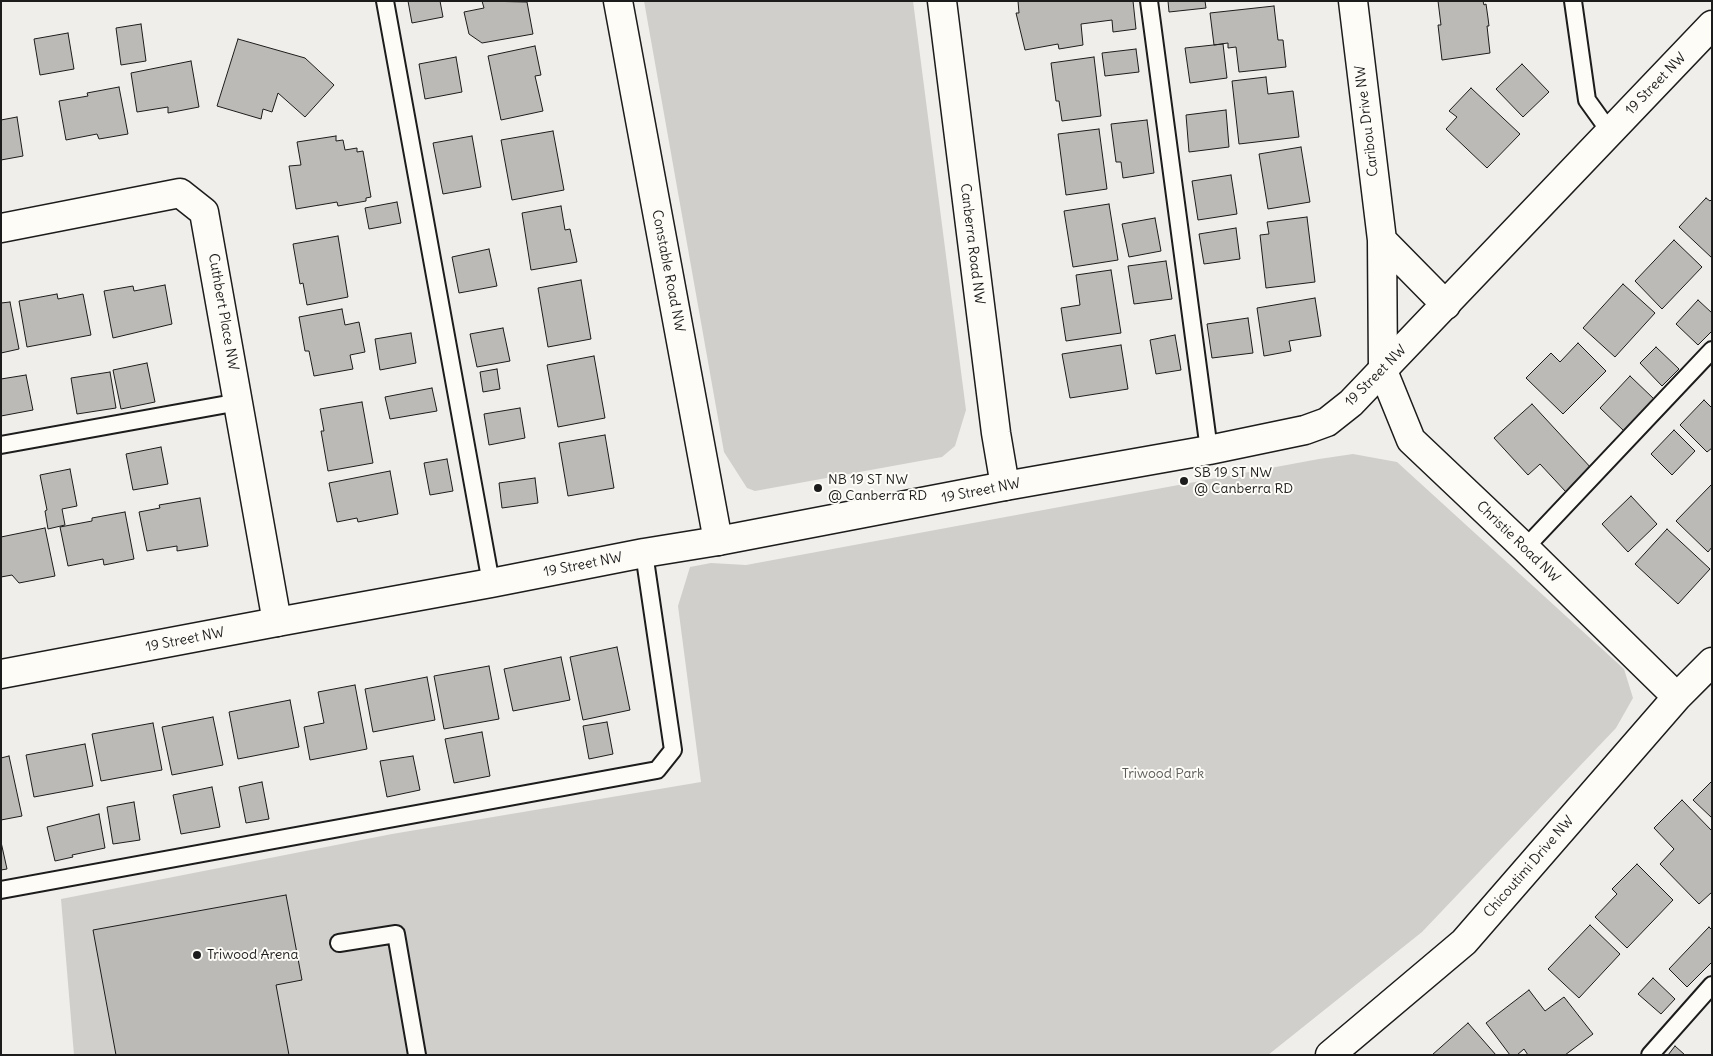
<!DOCTYPE html>
<style>
body{margin:0}
#map{position:relative;width:1713px;height:1056px;overflow:hidden;background:#f0eeea;font-family:Delius,sans-serif}
canvas{display:block}
.frame{position:absolute;inset:0;border:2px solid #1c1c1c;pointer-events:none}
</style>
<div id="map">
<canvas width="1713" height="1056"></canvas>
<div class="frame"></div>
</div>
<script>
const ctx = document.querySelector('canvas').getContext('2d');
ctx.lineJoin = 'round';
function fill(path, color) { ctx.fillStyle = color; ctx.fill(path, 'evenodd'); }
const poly = rows => new Path2D(rows.map(r => 'M' + r).join(''));
function stroke(path, color, width, dash) { ctx.strokeStyle = color; ctx.lineWidth = width; ctx.lineCap = dash ? 'butt' : 'round'; ctx.setLineDash(dash || []); ctx.stroke(path); }
function write(font, color, halo, rows, align = 'center') {
  ctx.font = font + ' Delius,sans-serif'; ctx.lineWidth = 4; ctx.setLineDash([]); ctx.textBaseline = 'middle'; ctx.strokeStyle = halo; ctx.fillStyle = color; for (const [text, x, y, turn = 0] of rows) {
    ctx.save(); ctx.translate(x, y); ctx.rotate((+turn || 0) * Math.PI / 180); ctx.textAlign = isNaN(turn) ? turn : align; if (halo) ctx.strokeText(text, 0, 0); ctx.fillText(text, 0, 0); ctx.restore();
  }
}
fill(poly([
 [644,1,913,1,966,410,955,446,942,457,755,491,747,488,724,452],
 [1353,454,1397,462,1624,669,1633,698,1616,728,1422,932,1268,1055,74,1055,61,899,392,834,701,782,678,606,690,567,711,563,746,565,1319,459]
]), '#d0cfcc');
const building = poly([
 [408,1,440,1,443,17,412,23,408,1],
 [482,1,527,2,533,34,482,43,469,34,464,12,484,8,482,1],
 [1018,1,1133,1,1136,29,1113,32,1112,20,1081,24,1083,45,1059,49,1058,44,1025,50,1016,13,1019,13,1018,1],
 [1168,1,1205,1,1206,8,1169,12,1168,1],
 [1438,1,1483,1,1484,5,1486,4,1488,18,1489,26,1487,26,1490,53,1442,60,1438,25,1441,25,1438,1],
 [1274,6,1278,40,1283,40,1286,67,1239,72,1236,47,1228,48,1228,43,1214,45,1210,13,1274,6],
 [141,24,146,61,121,65,116,28,141,24],
 [68,33,74,69,40,75,34,39,68,33],
 [238,39,305,58,334,85,305,117,278,93,272,112,263,109,261,119,217,106,238,39],
 [1223,44,1227,78,1190,83,1185,48,1223,44],
 [535,46,541,75,535,76,543,111,501,120,488,56,535,46],
 [1136,49,1139,72,1105,76,1102,53,1136,49],
 [456,57,462,92,425,99,419,64,456,57],
 [1094,57,1101,116,1062,121,1059,101,1056,101,1051,63,1094,57],
 [191,61,199,107,168,113,168,107,137,112,131,73,191,61],
 [1522,64,1549,92,1523,117,1496,89,1522,64],
 [1266,77,1268,94,1293,91,1299,137,1239,144,1232,81,1266,77],
 [119,87,128,134,99,139,97,134,66,140,59,101,88,96,87,93,119,87],
 [1471,88,1520,134,1487,168,1446,129,1457,117,1449,111,1471,88],
 [1226,110,1229,147,1189,152,1186,115,1226,110],
 [17,117,23,156,1,160,1,120,17,117],
 [1147,120,1154,173,1123,178,1121,162,1116,162,1111,124,1147,120],
 [1099,129,1107,189,1066,195,1058,134,1099,129],
 [553,131,564,190,512,200,501,140,553,131],
 [336,136,336,141,343,140,345,150,357,148,357,152,363,151,371,197,366,198,366,201,338,206,337,202,296,209,289,166,301,165,297,142,336,136],
 [472,136,481,187,443,194,433,143,472,136],
 [1301,147,1310,202,1268,209,1259,154,1301,147],
 [1231,175,1237,214,1198,220,1192,181,1231,175],
 [1706,198,1710,201,1712,199,1712,258,1679,227,1706,198],
 [397,202,401,223,369,229,365,208,397,202],
 [1109,204,1118,260,1073,267,1064,211,1109,204],
 [561,206,565,230,570,229,577,262,531,270,522,213,561,206],
 [1307,217,1315,282,1266,288,1260,235,1269,234,1267,222,1307,217],
 [1155,218,1161,251,1129,257,1122,224,1155,218],
 [1236,228,1240,259,1204,264,1199,234,1236,228],
 [338,236,348,297,307,305,303,283,300,284,293,244,338,236],
 [1674,240,1702,267,1662,309,1635,281,1674,240],
 [489,249,497,286,459,293,452,257,489,249],
 [1166,261,1172,299,1134,304,1128,266,1166,261],
 [1111,270,1121,333,1066,341,1061,308,1080,305,1076,275,1111,270],
 [581,280,591,339,548,347,538,288,581,280],
 [1623,284,1655,313,1615,357,1583,328,1623,284],
 [165,285,172,324,113,338,104,291,133,286,134,291,165,285],
 [57,294,58,299,83,294,91,335,27,347,19,301,57,294],
 [1315,298,1321,336,1289,341,1291,351,1264,356,1257,308,1315,298],
 [1698,300,1712,313,1712,331,1698,345,1676,324,1698,300],
 [10,302,19,349,1,353,1,303,10,302],
 [342,309,345,325,359,322,365,352,350,355,353,369,314,376,309,351,305,351,299,317,342,309],
 [1248,318,1253,353,1212,358,1207,324,1248,318],
 [503,328,510,361,477,367,470,334,503,328],
 [411,333,416,363,380,370,375,339,411,333],
 [1175,335,1181,370,1156,374,1150,340,1175,335],
 [1578,343,1606,371,1563,414,1526,378,1551,353,1560,362,1578,343],
 [1121,345,1128,389,1070,398,1062,354,1121,345],
 [1656,347,1679,369,1662,386,1640,363,1656,347],
 [594,356,605,418,558,427,547,365,594,356],
 [147,363,155,402,121,409,113,370,147,363],
 [497,369,500,389,483,392,480,372,497,369],
 [110,372,116,408,77,414,71,378,110,372],
 [26,375,33,410,1,416,1,379,26,375],
 [1630,376,1654,399,1624,431,1600,408,1630,376],
 [432,388,437,411,390,419,385,397,432,388],
 [1704,400,1712,408,1712,448,1707,452,1680,425,1704,400],
 [362,402,373,463,328,471,321,431,324,431,320,409,362,402],
 [1532,404,1592,469,1566,492,1540,464,1528,475,1494,438,1532,404],
 [520,408,525,438,489,445,484,414,520,408],
 [1674,430,1695,451,1672,475,1651,454,1674,430],
 [605,435,614,488,568,496,559,443,605,435],
 [161,447,168,484,133,490,126,454,161,447],
 [447,459,453,491,430,495,424,463,447,459],
 [70,469,77,506,62,509,65,525,48,529,45,511,47,510,40,475,70,469],
 [390,471,398,514,358,522,357,518,337,522,329,483,390,471],
 [535,478,538,503,502,508,499,483,535,478],
 [1712,484,1712,547,1708,552,1676,521,1712,484],
 [1631,496,1657,524,1628,552,1602,524,1631,496],
 [200,498,208,546,177,551,177,546,147,551,139,512,160,508,159,505,200,498],
 [125,512,134,559,104,565,103,559,68,566,60,527,92,521,92,518,125,512],
 [45,528,55,576,19,583,12,575,1,577,1,537,45,528],
 [1667,529,1710,569,1678,604,1635,564,1667,529],
 [617,647,630,710,583,720,570,657,617,647],
 [561,657,570,700,513,711,504,669,561,657],
 [489,666,499,719,444,729,434,676,489,666],
 [427,677,435,720,373,732,365,689,427,677],
 [355,685,367,749,310,760,304,727,324,723,318,692,355,685],
 [290,700,299,747,238,759,229,712,290,700],
 [213,717,223,765,172,775,162,727,213,717],
 [607,722,613,754,589,759,583,726,607,722],
 [153,723,162,770,101,781,92,734,153,723],
 [482,732,490,776,454,783,445,739,482,732],
 [85,744,93,786,34,797,26,755,85,744],
 [9,756,22,816,1,820,1,758,9,756],
 [413,756,420,790,387,797,380,761,413,756],
 [1712,781,1712,818,1693,800,1712,781],
 [262,782,269,819,246,823,239,787,262,782],
 [212,787,220,827,181,834,173,795,212,787],
 [1682,800,1712,831,1712,892,1699,904,1660,864,1674,849,1654,828,1682,800],
 [134,802,140,840,113,844,107,807,134,802],
 [99,814,105,848,72,855,73,857,55,861,47,827,99,814],
 [1,842,7,869,1,870,1,842],
 [1637,864,1673,900,1627,948,1595,917,1617,894,1612,889,1637,864],
 [286,895,302,980,276,985,289,1055,116,1055,93,930,286,895],
 [1590,925,1620,954,1579,998,1548,969,1590,925],
 [1709,927,1712,930,1712,962,1687,987,1669,969,1709,927],
 [1653,978,1675,999,1661,1014,1638,994,1653,978],
 [1529,990,1545,1011,1564,997,1593,1034,1565,1055,1528,1055,1524,1049,1517,1055,1510,1055,1486,1023,1529,990],
 [1468,1023,1496,1055,1432,1055,1468,1023],
 [1675,1046,1685,1055,1668,1055,1675,1046]
]);
fill(building, '#bbbab6');
stroke(building, '#1c1c1c', 1);
const service = poly([
 [385,1,491,583],
 [1149,1,1209,450],
 [1573,1,1587,100,1610,132],
 [1,445,239,402],
 [1525,548,1712,350],
 [1,890,657,770,673,750,644,553],
 [339,943,396,934,417,1055],
 [1650,1055,1712,985]
]);
const minor = poly([
 [618,1,718,541],
 [942,1,996,433,1005,486],
 [1353,1,1382,240,1383,371,1411,440,1525,548,1677,697],
 [1,228,180,193,204,212,277,622],
 [1382,240,1446,305],
 [1330,1055,1464,942,1677,697,1712,662]
]);
const tertiary = poly([
 [1,674,277,622,491,583,644,553,718,541,1005,486,1209,450,1305,430,1327,422,1351,403,1712,25]
]);
stroke(service, '#1c1c1c', 20);
stroke(minor, '#1c1c1c', 31);
stroke(tertiary, '#1c1c1c', 31);
stroke(service, '#fdfcf7', 16);
stroke(minor, '#fdfcf7', 28);
stroke(tertiary, '#fdfcf7', 28);
for (const [x, y, r, color] of [
 [1184,481,5,"#1c1c1c"],
 [818,488,5,"#1c1c1c"],
 [197,955,5,"#1c1c1c"]
]) { const dot = new Path2D(); dot.arc(x, y, r, 0, 2 * Math.PI); ctx.fillStyle = color; ctx.fill(dot); stroke(dot, '#fdfcf7', 2); }
write('14px', '#1c1c1c', '#fdfcf7', [
 ["19 Street NW",1656,84,-46],
 ["Caribou Drive NW",1367,121,-97],
 ["Canberra Road NW",972,244,83],
 ["Constable Road NW",668,271,79],
 ["Cuthbert Place NW",223,312,80],
 ["19 Street NW",1376,376,-45],
 ["19 Street NW",981,491,-11],
 ["Christie Road NW",1518,542,44],
 ["19 Street NW",583,565,-11],
 ["19 Street NW",185,640,-11],
 ["Chicoutimi Drive NW",1529,867,-49]
]);
write('14px', '#1c1c1c', '#fdfcf7', [
 ["SB 19 ST NW",1194,473],
 ["@ Canberra RD",1194,489],
 ["NB 19 ST NW",828,480],
 ["@ Canberra RD",828,496],
 ["Triwood Arena",207,955]
], 'left');
write('14px', '#5b5b5a', '#fdfcf7', [
 ["Triwood Park",1163,774]
]);
</script>
